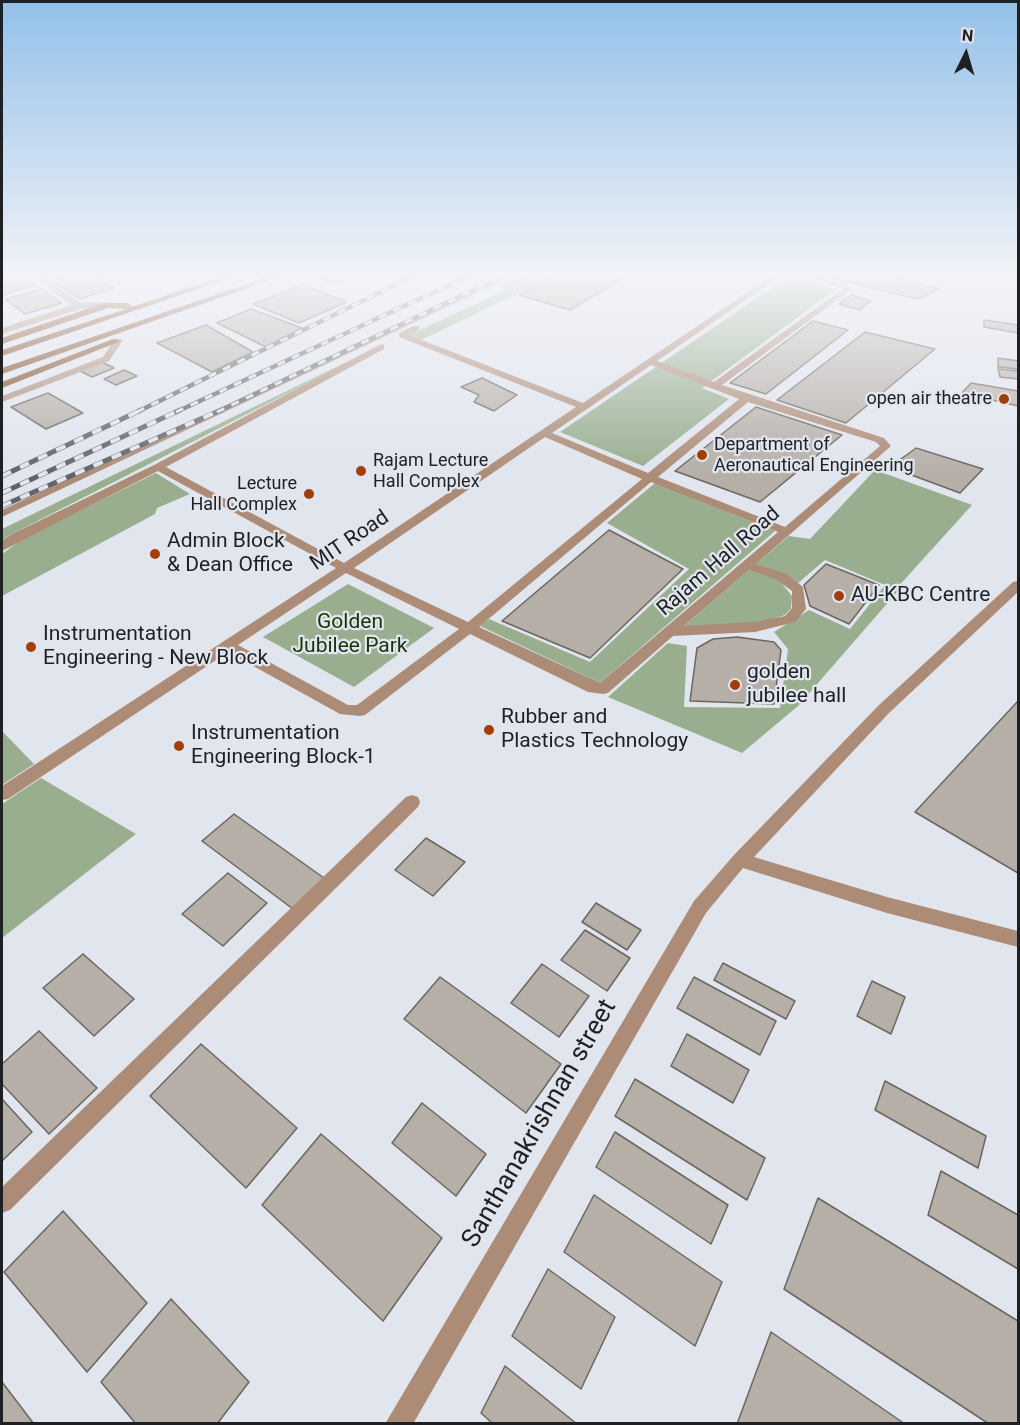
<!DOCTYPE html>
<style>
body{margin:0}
#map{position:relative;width:1020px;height:1425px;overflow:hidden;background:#e1e5ee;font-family:Roboto,sans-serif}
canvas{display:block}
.frame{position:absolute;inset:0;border:3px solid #1f2023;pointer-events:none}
.north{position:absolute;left:936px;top:24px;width:60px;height:60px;-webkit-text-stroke:4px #e1e5ee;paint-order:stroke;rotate:5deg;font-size:16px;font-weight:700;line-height:24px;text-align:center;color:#1f2023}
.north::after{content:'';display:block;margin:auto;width:21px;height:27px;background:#1f2023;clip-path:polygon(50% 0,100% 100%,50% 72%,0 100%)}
</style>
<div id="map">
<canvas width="1020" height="1425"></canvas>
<div class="frame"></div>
<div class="north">N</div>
</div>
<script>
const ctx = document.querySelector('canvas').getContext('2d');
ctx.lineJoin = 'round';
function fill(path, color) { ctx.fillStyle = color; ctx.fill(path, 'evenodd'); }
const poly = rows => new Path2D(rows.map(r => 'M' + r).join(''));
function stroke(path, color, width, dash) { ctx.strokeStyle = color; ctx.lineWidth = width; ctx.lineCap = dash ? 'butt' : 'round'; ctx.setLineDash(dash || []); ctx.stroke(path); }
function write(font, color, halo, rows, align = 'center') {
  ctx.font = font + ' Roboto,sans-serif'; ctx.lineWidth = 4.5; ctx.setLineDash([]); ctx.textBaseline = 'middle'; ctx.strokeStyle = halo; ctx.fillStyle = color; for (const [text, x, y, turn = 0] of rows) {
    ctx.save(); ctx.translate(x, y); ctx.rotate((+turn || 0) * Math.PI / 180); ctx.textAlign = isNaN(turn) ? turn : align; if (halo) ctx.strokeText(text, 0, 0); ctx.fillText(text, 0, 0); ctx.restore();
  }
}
fill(poly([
 [538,275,556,275,421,340,409,335],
 [791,275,836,289,702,388,729,399,643,466,560,432],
 [396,338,8,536,2,541,2,529],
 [875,470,972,505,896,589,898,591,798,706,742,753,608,697,668,643,687,646,684,707,780,708,788,649,774,632,809,610,850,629,885,585,825,560,798,583,789,576,756,564,789,536,810,539],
 [156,473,190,494,157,508,155,514,2,596,2,554,21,540],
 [655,483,775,531,600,683,480,626,489,619,590,662,689,569,607,523],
 [749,570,779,580,792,596,791,608,785,615,756,624,682,628],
 [348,584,434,628,354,687,263,637],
 [2,731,34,764,2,785],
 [41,778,136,834,2,938,2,804]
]), '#98ae8f');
const building = poly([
 [18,275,24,275,37,285,2,295,2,279,18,275],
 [71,275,91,275,114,288,80,299,51,281,71,275],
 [323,275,356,275,335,284,317,277,323,275],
 [554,275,625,275,627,276,570,310,519,295,554,275],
 [818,275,886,275,940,289,917,299,818,275],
 [302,285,347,302,299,323,253,304,302,285],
 [42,289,62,303,25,314,5,299,42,289],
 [851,295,871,301,860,310,839,304,851,295],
 [251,309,302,328,266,347,217,323,251,309],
 [984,320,1018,325,1018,333,984,327,984,320],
 [813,321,848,330,766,394,730,383,813,321],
 [206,325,253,352,212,372,157,343,206,325],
 [865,332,935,349,846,423,777,400,865,332],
 [998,358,1018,361,1018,369,998,367,998,358],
 [100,361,114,368,92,377,78,370,100,361],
 [998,369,1018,371,1018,379,1000,377,998,369],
 [124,370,137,376,116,385,104,379,124,370],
 [482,378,517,395,494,411,474,402,479,395,461,387,482,378],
 [971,383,1018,391,1018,406,962,393,971,383],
 [48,393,83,413,46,429,11,407,48,393],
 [756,407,842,435,760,502,675,471,756,407],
 [916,448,983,469,960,493,890,467,916,448],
 [609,530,683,569,590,658,502,621,609,530],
 [826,564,879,585,849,624,810,606,804,585,826,564],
 [737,637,774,642,781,650,774,704,690,701,697,648,713,639,737,637],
 [1018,701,1018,873,915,812,1018,701],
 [234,814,324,878,293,909,202,841,234,814],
 [426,838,465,862,433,896,395,870,426,838],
 [228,873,267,903,223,946,182,914,228,873],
 [596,903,641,930,627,950,582,922,596,903],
 [585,930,630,958,607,991,561,960,585,930],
 [83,954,134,999,94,1036,43,988,83,954],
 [723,963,795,1001,786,1019,714,980,723,963],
 [542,964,589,996,559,1037,511,1003,542,964],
 [440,977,561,1064,526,1113,404,1019,440,977],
 [694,977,776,1021,760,1055,677,1008,694,977],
 [872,981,905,997,891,1034,857,1016,872,981],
 [39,1031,97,1088,49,1134,2,1084,2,1064,39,1031],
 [687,1034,749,1070,733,1103,671,1066,687,1034],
 [201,1044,297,1128,246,1188,150,1096,201,1044],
 [635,1079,765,1158,747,1200,615,1116,635,1079],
 [885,1081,986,1136,978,1168,875,1110,885,1081],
 [2,1099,32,1132,2,1161,2,1099],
 [422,1103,486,1154,456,1196,392,1143,422,1103],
 [615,1132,728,1205,711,1244,596,1167,615,1132],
 [321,1134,442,1238,383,1321,262,1205,321,1134],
 [941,1171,1018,1215,1018,1269,928,1215,941,1171],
 [594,1195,722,1282,695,1346,564,1252,594,1195],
 [818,1198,1018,1321,1018,1424,989,1424,784,1289,818,1198],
 [63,1211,147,1303,87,1372,4,1272,63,1211],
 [548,1269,615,1317,581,1389,512,1336,548,1269],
 [171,1299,249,1382,217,1424,136,1424,101,1382,171,1299],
 [771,1332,905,1424,737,1424,771,1332],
 [505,1366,577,1424,493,1424,481,1413,505,1366],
 [2,1382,34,1424,2,1424,2,1382]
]);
fill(building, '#b5afa8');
stroke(building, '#6b665f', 1.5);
fill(poly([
 [30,275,39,275,81,303,107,302,111,305,107,308,80,309,2,334,2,328,72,305,30,275],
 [504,275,515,275,2,517,2,510,504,275],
 [523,275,534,275,506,290,499,288,523,275],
 [773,275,782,275,657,361,714,382,843,289,801,275,814,275,853,288,722,385,884,438,891,446,756,564,787,574,803,587,806,609,795,622,755,632,673,636,608,693,603,694,588,692,470,634,365,715,360,716,340,714,228,652,8,799,2,800,2,786,336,568,158,471,2,551,2,541,10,535,154,465,381,344,384,345,384,349,166,467,344,563,576,407,399,337,399,333,413,326,419,326,419,330,409,335,583,403,773,275],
 [651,365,739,399,648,473,552,433,651,365],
 [748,402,876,442,880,446,785,527,658,477,748,402],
 [545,437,642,479,468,622,354,568,545,437],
 [651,482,778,532,600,683,479,627,651,482],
 [749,570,777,580,792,591,792,608,785,616,755,622,684,626,749,570],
 [346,573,459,629,357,705,348,705,238,645,346,573],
 [115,338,123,340,109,361,2,402,2,396,103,357,115,338],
 [1018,581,1018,592,888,714,754,857,887,897,1018,931,1018,947,887,913,743,868,706,913,413,1424,385,1424,694,901,734,855,878,706,1013,582,1018,581],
 [412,795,418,797,420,802,418,807,10,1210,2,1213,2,1187,406,797,412,795]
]), '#ad8c77');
fill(poly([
 [227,275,239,275,2,356,2,350,126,309,108,308,2,344,2,338,104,303,128,303,132,307,227,275],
 [273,275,285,275,2,374,2,368,273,275],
 [113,339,121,341,2,388,2,382,113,339]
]), '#794118');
const railFar1 = poly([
 [137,412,415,275],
 [176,412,471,275],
 [217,412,505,275]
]);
const rail = poly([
 [2,476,141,410],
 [2,493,180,410],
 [2,506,221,410]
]);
stroke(railFar1, '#626469', 4.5);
stroke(rail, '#626469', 5);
stroke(railFar1, '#e1e5ee', 3, [8]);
stroke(rail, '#e1e5ee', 4, [10]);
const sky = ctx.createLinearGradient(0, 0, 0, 475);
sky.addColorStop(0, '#92c0e9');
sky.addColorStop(0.58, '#f2f3f7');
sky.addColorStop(1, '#f2f3f700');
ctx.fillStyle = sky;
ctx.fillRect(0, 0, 1020, 475);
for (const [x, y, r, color] of [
 [1004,399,6,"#a23e05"],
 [702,455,6,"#a23e05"],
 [361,471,6,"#a23e05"],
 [309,494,6,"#a23e05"],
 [155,554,6,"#a23e05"],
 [839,596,6,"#a23e05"],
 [31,647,6,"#a23e05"],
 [735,685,6,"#a23e05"],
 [489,730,6,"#a23e05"],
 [179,746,6,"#a23e05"]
]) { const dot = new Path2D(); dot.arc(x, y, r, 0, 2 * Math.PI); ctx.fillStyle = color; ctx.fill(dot); stroke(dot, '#e1e5ee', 2); }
write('18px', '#1f2023', '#e1e5ee', [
 ["open air theatre",992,399],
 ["Department of",714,445,"left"],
 ["Aeronautical Engineering",714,466,"left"],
 ["Rajam Lecture",373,461,"left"],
 ["Hall Complex",373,482,"left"],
 ["Lecture",297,484],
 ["Hall Complex",297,505]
], 'right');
write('21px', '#1f2023', '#e1e5ee', [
 ["MIT Road",350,541,-34],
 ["Rajam Hall Road",719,562,-41]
]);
write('21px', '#1f2023', '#e1e5ee', [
 ["Admin Block",167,542],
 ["& Dean Office",167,566],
 ["AU-KBC Centre",851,596],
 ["Instrumentation",43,635],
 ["Engineering - New Block",43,659],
 ["golden",747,673],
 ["jubilee hall",747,697],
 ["Rubber and",501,718],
 ["Plastics Technology",501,742],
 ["Instrumentation",191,734],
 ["Engineering Block-1",191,758]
], 'left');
write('21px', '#173506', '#e1e5ee', [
 ["Golden",350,623],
 ["Jubilee Park",350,647]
]);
write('26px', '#1f2023', '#e1e5ee', [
 ["Santhanakrishnan street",540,1124,-60]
]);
</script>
